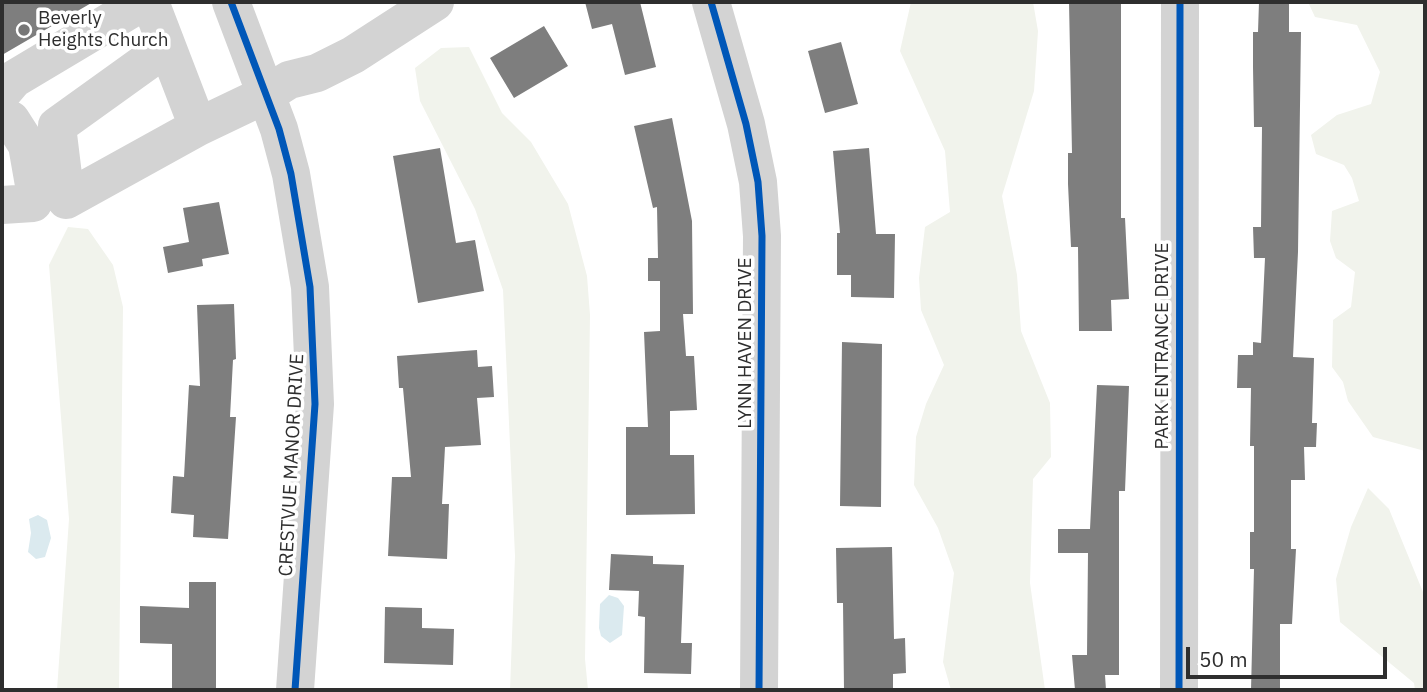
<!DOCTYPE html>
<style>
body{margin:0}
#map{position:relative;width:1427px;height:692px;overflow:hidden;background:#fff;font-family:"IBM Plex Sans",sans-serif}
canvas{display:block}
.frame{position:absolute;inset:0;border:4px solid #2e2e2e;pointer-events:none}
.scale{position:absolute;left:1186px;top:647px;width:201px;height:32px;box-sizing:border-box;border:4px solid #2e2e2e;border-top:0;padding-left:9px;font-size:21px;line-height:24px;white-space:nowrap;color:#2e2e2e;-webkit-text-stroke:5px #fff;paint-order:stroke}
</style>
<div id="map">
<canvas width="1427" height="692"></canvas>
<div class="frame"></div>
<div class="scale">50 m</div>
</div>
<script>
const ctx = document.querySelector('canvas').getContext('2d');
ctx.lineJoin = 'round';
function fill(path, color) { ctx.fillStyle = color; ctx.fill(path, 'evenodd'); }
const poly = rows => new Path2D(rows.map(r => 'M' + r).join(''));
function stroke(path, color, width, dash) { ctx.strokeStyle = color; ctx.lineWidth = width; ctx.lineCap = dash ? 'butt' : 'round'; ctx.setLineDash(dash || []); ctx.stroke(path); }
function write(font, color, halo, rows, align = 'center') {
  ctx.font = font + ' "IBM Plex Sans",sans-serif'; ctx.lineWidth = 7; ctx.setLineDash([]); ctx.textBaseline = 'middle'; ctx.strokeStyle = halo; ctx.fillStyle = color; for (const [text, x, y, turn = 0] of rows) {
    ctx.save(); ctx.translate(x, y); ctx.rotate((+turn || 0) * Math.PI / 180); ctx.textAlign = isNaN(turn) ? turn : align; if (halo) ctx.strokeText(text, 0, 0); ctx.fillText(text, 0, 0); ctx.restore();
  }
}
fill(poly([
 [911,2,1033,2,1038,31,1034,91,1002,196,1017,275,1021,331,1050,403,1051,457,1033,479,1030,583,1045,690,951,690,943,662,954,573,938,528,914,485,916,437,926,404,944,365,921,310,919,278,925,227,950,212,945,151,900,51],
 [1308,2,1425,2,1425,451,1373,437,1348,401,1343,382,1332,367,1333,320,1351,307,1355,272,1336,258,1330,241,1332,211,1359,201,1352,178,1344,165,1316,154,1311,135,1337,115,1371,104,1380,72,1357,25,1315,17],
 [469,47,502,113,531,142,568,204,587,276,590,315,585,659,588,690,510,690,515,556,503,290,475,209,420,101,415,68,441,48],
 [68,227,88,229,113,265,123,307,119,690,57,690,69,519,49,265],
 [1368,488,1389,509,1425,597,1425,690,1415,690,1414,683,1340,622,1336,579,1351,527]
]), '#f1f3ec');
fill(poly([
 [38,515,47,520,51,538,45,557,36,559,28,552,31,533,29,519],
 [609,595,618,598,624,606,622,635,610,643,601,636,599,628,600,604]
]), '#dbeaef');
fill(poly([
 [2,2,93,2,2,55],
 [585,2,640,2,656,67,625,75,612,24,592,29],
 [1069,2,1121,2,1121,218,1125,218,1129,299,1111,300,1112,331,1079,331,1078,247,1071,247,1068,184,1068,153,1072,153],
 [1259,2,1289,2,1289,32,1301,32,1298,252,1293,357,1314,358,1312,423,1317,423,1316,447,1304,447,1305,480,1291,480,1291,549,1296,549,1292,624,1280,624,1280,690,1251,690,1254,569,1250,569,1250,532,1254,532,1254,446,1250,446,1251,388,1237,388,1238,355,1253,355,1253,342,1261,343,1265,258,1254,258,1253,227,1261,227,1262,127,1254,127,1253,67,1253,32,1258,32],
 [544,26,568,66,514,98,490,58],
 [841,42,858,104,825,113,808,51],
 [672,118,692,221,693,314,683,314,686,356,694,356,697,410,670,411,670,455,694,455,695,514,626,515,626,427,648,427,644,332,660,331,660,281,648,281,648,258,658,258,657,207,653,208,634,126],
 [440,148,456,243,475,240,484,291,418,303,393,156],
 [869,148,876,234,895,234,894,298,851,297,851,275,837,275,837,233,840,233,833,151],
 [219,202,229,254,202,259,203,266,168,273,163,247,189,242,183,208],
 [234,304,236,359,233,360,230,417,236,417,228,539,193,537,194,515,171,513,173,476,184,477,189,385,200,386,197,305],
 [842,342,882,344,881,507,840,506],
 [477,350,478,367,492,366,494,397,477,398,481,445,445,447,442,504,449,504,447,559,388,556,392,477,411,477,403,388,399,388,397,356],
 [1097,385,1129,386,1125,491,1119,491,1119,675,1105,675,1106,690,1075,690,1072,655,1087,655,1088,553,1058,553,1058,529,1090,529],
 [892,547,894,639,905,638,906,673,893,674,893,690,844,690,843,603,837,603,836,548],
 [611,554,653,556,653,564,684,565,681,643,692,643,691,674,644,673,645,617,638,616,639,591,609,590],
 [189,582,216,582,216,690,172,690,172,644,140,643,140,606,189,608],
 [385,607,422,608,422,628,454,629,453,665,384,663]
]), '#7e7e7e');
stroke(poly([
 [150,2,198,127,267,94,289,80,317,73,353,55,435,2],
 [231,2,279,129,291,174,310,287,315,404,295,690],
 [711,2,746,124,758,182,762,236,759,690],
 [167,47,57,126,66,200,198,127],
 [2,93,14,79,143,2],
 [2,117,11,120,27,145,34,185,33,203,2,205],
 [1179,690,1180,2]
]), '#d3d3d3', 38);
stroke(poly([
 [231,2,279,129,291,174,310,287,315,404,295,690],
 [711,2,746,124,758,182,762,236,759,690],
 [1179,690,1180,2]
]), '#0057b8', 7);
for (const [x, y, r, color] of [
 [24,30,7,"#777"]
]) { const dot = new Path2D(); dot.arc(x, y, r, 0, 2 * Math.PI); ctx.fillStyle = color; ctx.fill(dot); stroke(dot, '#fff', 2.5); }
write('19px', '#2e2e2e', '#fff', [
 ["Beverly",38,19],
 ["Heights Church",38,41]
], 'left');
write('19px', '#2e2e2e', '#fff', [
 ["LYNN HAVEN DRIVE",746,343,-90],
 ["PARK ENTRANCE DRIVE",1163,346,-90],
 ["CRESTVUE MANOR DRIVE",292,465,-87]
]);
</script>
